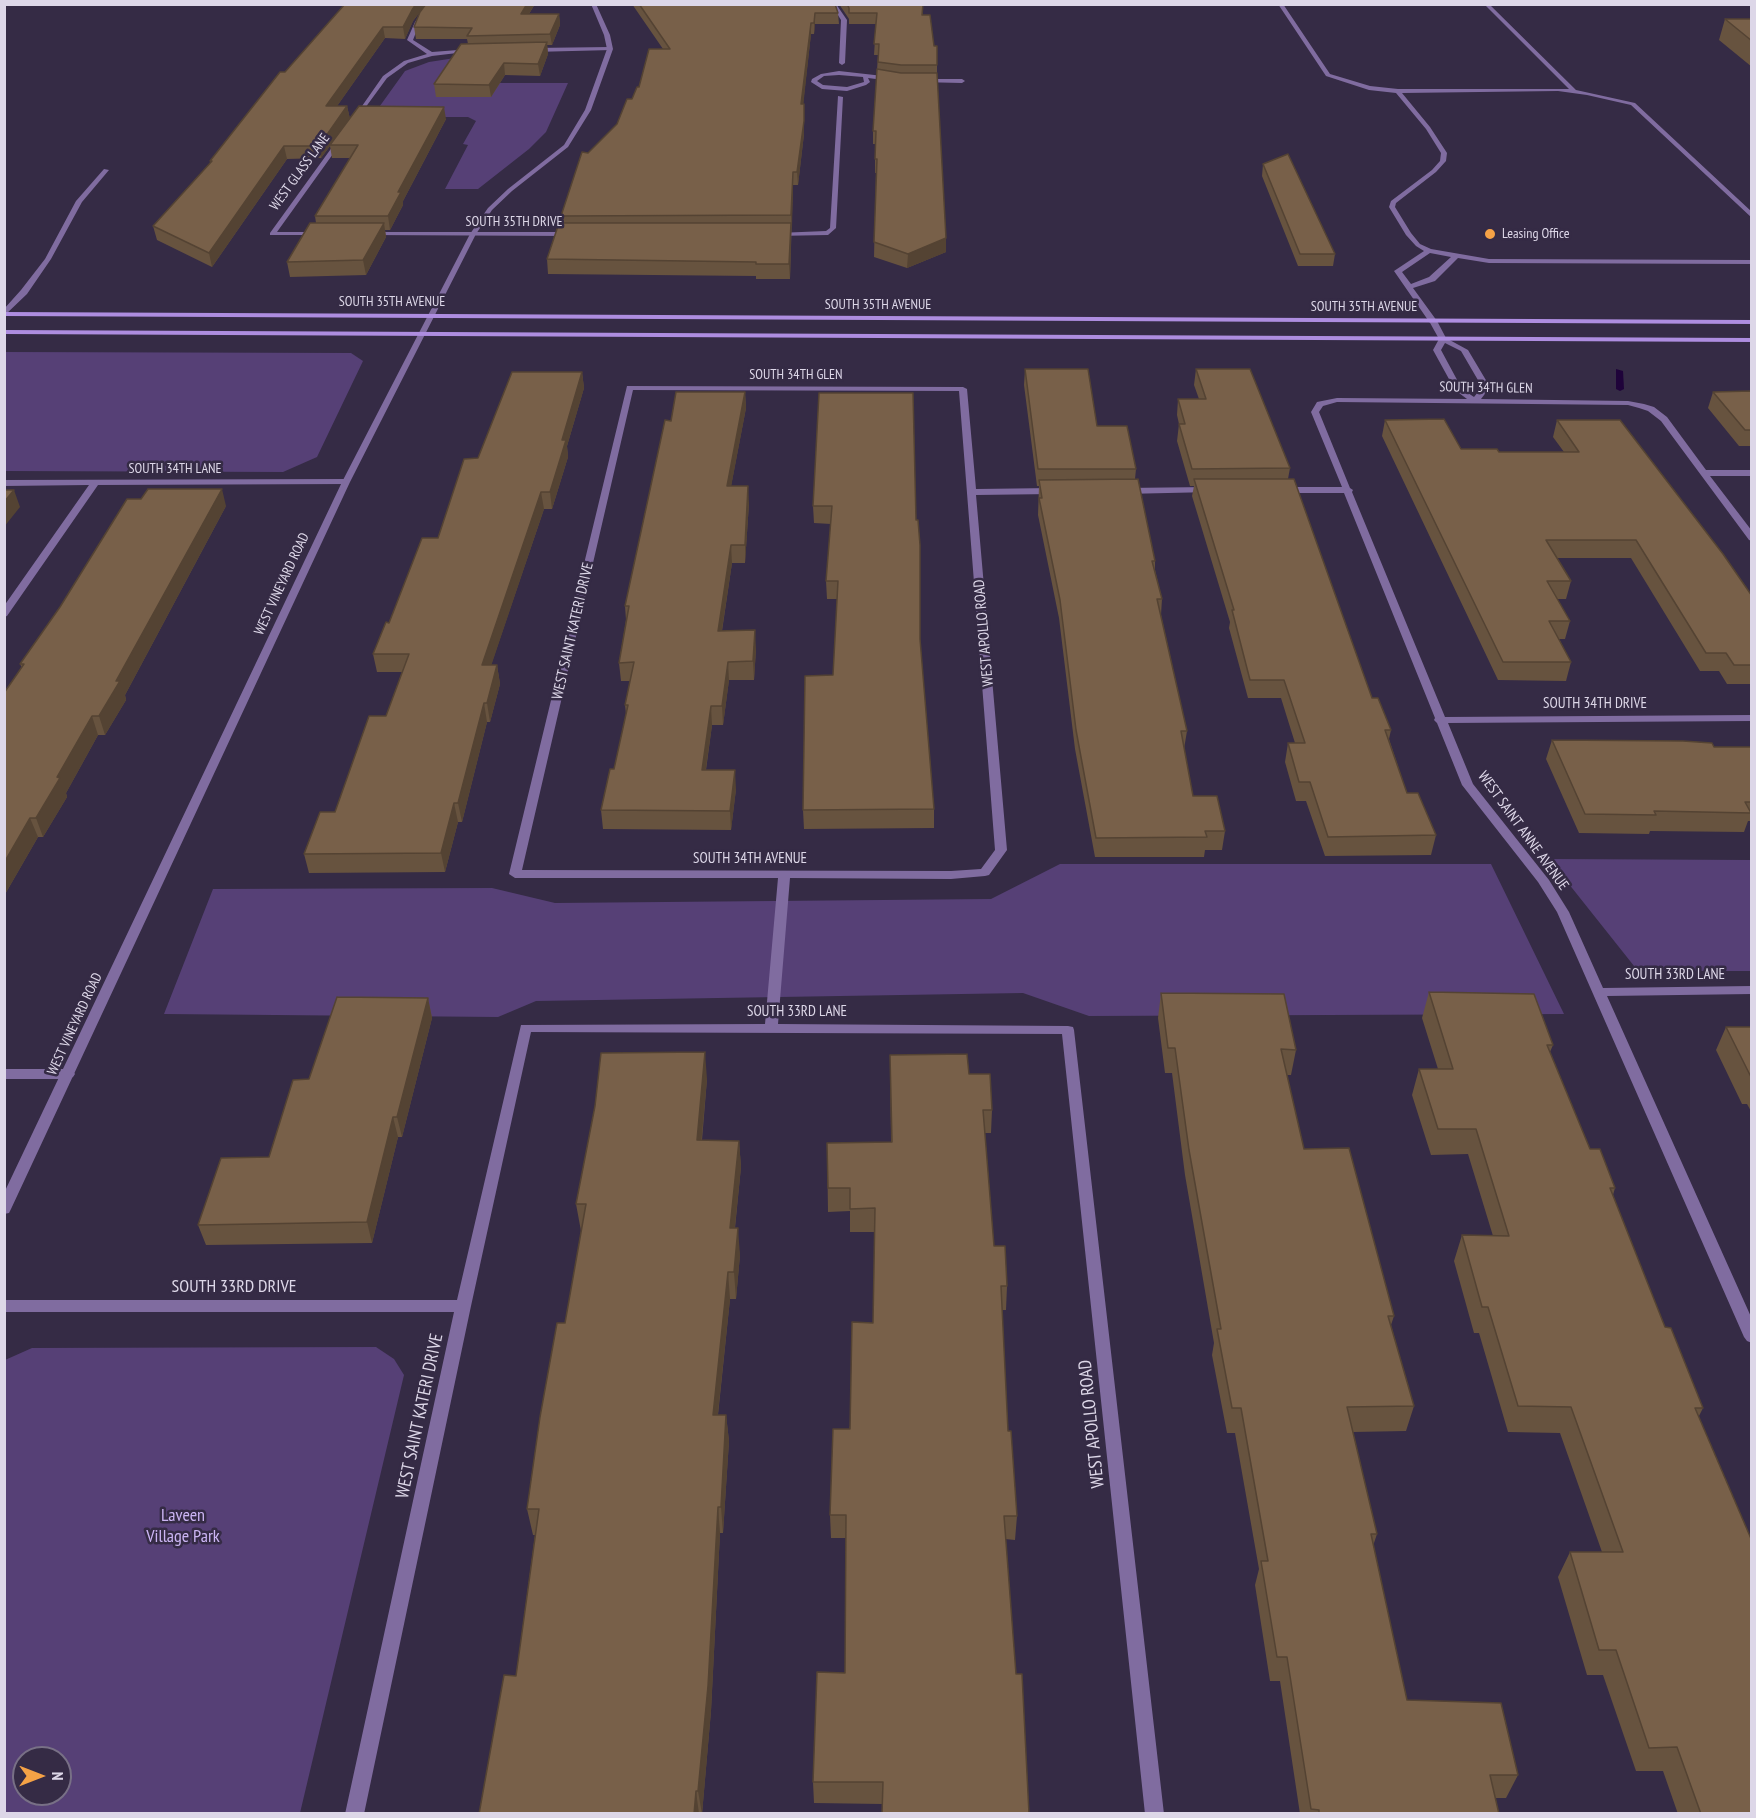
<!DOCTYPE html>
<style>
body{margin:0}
#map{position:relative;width:1756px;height:1818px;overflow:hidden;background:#352b45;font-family:"PT Sans Narrow",sans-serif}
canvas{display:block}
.frame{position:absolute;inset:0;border:6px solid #ddd7e8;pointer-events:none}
.north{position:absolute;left:12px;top:1746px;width:60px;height:60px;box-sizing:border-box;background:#352b45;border:2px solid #787086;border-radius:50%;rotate:90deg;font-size:16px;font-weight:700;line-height:24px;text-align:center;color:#ddd7e8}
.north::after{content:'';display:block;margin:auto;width:21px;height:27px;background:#f5a246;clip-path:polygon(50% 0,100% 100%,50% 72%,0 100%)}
</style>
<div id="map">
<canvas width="1756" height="1818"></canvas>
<div class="frame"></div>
<div class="north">N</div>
</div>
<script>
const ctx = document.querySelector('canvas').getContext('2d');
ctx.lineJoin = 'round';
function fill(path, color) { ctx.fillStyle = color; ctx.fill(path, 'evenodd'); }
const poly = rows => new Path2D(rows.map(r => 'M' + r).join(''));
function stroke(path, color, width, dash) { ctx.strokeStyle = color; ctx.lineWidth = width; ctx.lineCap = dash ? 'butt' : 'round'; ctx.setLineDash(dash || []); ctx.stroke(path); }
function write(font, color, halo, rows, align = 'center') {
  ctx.font = font + ' "PT Sans Narrow",sans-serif'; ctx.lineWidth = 5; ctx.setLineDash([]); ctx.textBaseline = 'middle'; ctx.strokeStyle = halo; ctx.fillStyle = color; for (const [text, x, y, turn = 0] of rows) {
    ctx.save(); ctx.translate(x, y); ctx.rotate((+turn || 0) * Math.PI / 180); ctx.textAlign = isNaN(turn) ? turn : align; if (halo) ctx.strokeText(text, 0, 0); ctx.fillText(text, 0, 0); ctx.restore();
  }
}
fill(poly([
 [455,58,480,83,568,83,546,132,529,149,478,189,445,189,468,145,463,144,476,121,468,117,372,117,405,71,429,62],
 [5,352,351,353,363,361,317,457,283,472,5,471],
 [1549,859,1751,860,1751,971,1638,971],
 [1060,864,1491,864,1564,1014,1089,1016,1023,993,536,1001,498,1017,164,1014,213,889,492,888,555,903,991,899],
 [376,1347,394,1359,404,1375,300,1813,5,1813,5,1360,32,1348],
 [24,1758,60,1758,60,1794,24,1794]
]), '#564076');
fill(poly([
 [1616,369,1623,371,1624,389,1620,391,1616,389,1616,369]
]), '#1f033a');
fill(poly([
 [1278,4,1283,4,1330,74,1370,86,1398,89,1569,89,1484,4,1489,4,1576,90,1635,103,1752,212,1752,218,1631,105,1587,95,1558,91,1402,93,1430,127,1447,153,1446,161,1436,172,1396,203,1395,207,1411,233,1420,244,1431,249,1489,259,1752,260,1752,264,1489,263,1458,258,1435,281,1413,288,1437,321,1430,323,1394,271,1424,251,1416,246,1406,235,1389,207,1391,201,1432,170,1440,161,1441,153,1426,129,1396,93,1369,90,1326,76,1278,4],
 [1430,253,1451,257,1429,277,1411,284,1402,272,1430,253],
 [104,169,109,170,82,202,51,259,27,294,4,316,4,309,21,290,45,259,76,201,104,169]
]), '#806ca0');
fill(poly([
 [428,4,433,4,420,22,413,40,432,52,471,49,474,51,432,56,408,63,387,78,357,119,353,119,383,76,404,61,427,54,407,40,415,22,428,4],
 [831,4,836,4,847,20,845,63,842,65,839,63,841,20,831,4],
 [610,47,612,50,533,52,530,50,533,48,610,47],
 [839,71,892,77,895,79,892,81,868,78,870,82,866,85,847,91,822,89,811,82,812,79,821,74,839,71],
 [839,75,863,77,864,82,847,87,823,85,817,81,824,76,839,75],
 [921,79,962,79,965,81,962,83,919,82,921,79],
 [838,96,843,97,836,228,828,235,775,236,775,234,777,233,826,231,830,228,838,96],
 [338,139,343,140,277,232,319,232,321,233,321,235,270,235,270,233,338,139],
 [369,232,571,232,574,234,571,236,367,235,367,233,369,232],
 [1430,319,1436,319,1446,338,1468,350,1490,387,1481,399,1628,401,1644,404,1654,407,1667,417,1706,470,1752,470,1752,476,1710,476,1752,531,1752,541,1749,540,1661,421,1648,411,1639,408,1628,405,1337,402,1323,406,1319,412,1350,488,1353,490,1352,492,1445,717,1752,715,1752,721,1448,723,1473,784,1549,880,1569,912,1603,988,1752,986,1752,994,1607,996,1752,1319,1752,1343,1747,1341,1744,1337,1557,912,1538,882,1462,785,1437,723,1434,720,1435,718,1344,493,1283,493,1279,490,1283,487,1342,487,1311,412,1317,402,1337,398,1467,399,1455,390,1433,350,1439,339,1429,321,1430,319],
 [1445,343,1461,351,1482,387,1474,397,1462,389,1441,350,1445,343],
 [627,386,963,387,967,389,976,489,1053,488,1057,491,1053,494,976,495,1007,850,989,875,985,876,951,879,790,878,778,1024,1068,1026,1073,1027,1074,1030,1164,1814,1145,1814,1062,1034,531,1032,471,1306,364,1814,345,1814,454,1312,4,1312,4,1300,457,1300,521,1025,765,1024,778,878,515,878,509,874,627,386],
 [633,390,959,391,995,850,981,869,951,871,522,870,633,390],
 [346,479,349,480,349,484,98,485,7,616,4,617,4,606,89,485,4,486,4,480,346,479],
 [1209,487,1212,488,1212,492,1124,494,1120,491,1124,488,1209,487],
 [4,1069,68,1069,73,1071,75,1074,73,1077,68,1079,4,1079,4,1069]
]), '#806ca0');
fill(poly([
 [591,4,596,4,610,35,613,49,591,110,568,147,512,191,492,210,476,234,350,482,11,1209,9,1213,4,1214,4,1193,342,482,470,234,488,208,508,189,564,145,585,110,607,49,604,35,591,4]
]), '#806ca0');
fill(poly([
 [4,312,1752,320,1752,324,4,316,4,312],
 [4,330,1752,338,1752,342,4,334,4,330]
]), '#ae8de0');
fill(poly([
 [426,4,413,21,405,39,385,38,337,106,347,106,350,119,446,119,403,201,403,205,390,230,385,230,386,237,366,275,290,277,287,262,316,223,315,216,350,158,332,158,330,146,321,158,287,159,212,267,157,240,153,226,211,163,210,161,285,72],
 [426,4,535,4,529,14,559,14,560,25,552,45,547,45,548,54,540,76,505,75,491,97,436,97,434,84,468,44,467,39,416,39,414,27],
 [632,4,835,4,838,13,839,24,815,24,814,34,811,34,803,104,804,134,798,185,793,185,790,279,756,279,756,276,548,274,547,259,562,223,561,216,588,153,617,124,663,49],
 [839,4,923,4,923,15,934,46,937,46,937,73,946,252,907,268,874,257,876,173,875,173,875,144,873,144,873,131,878,55,874,55,876,24,849,24,849,19],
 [1725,19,1752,19,1752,67,1719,40],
 [1263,164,1335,254,1333,266,1298,266,1262,176],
 [1025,369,1097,426,1136,469,1135,479,1155,561,1155,570,1162,599,1161,615,1187,731,1184,749,1193,796,1225,831,1222,850,1205,850,1204,857,1095,857,1075,749,1059,618,1038,515,1039,486,1037,486,1024,385],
 [1196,369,1290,468,1288,479,1372,698,1391,730,1389,739,1407,793,1436,835,1431,855,1325,856,1306,801,1296,801,1285,762,1288,743,1295,743,1281,698,1248,698,1229,628,1230,622,1192,496,1194,486,1190,486,1177,441,1179,424,1177,415,1178,399,1199,399,1194,385],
 [582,372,584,388,567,446,568,457,552,509,544,509,491,665,497,665,500,684,490,722,487,722,462,822,458,822,445,872,309,873,304,854,335,812,386,716,402,672,377,672,373,654,389,623,438,538,478,458],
 [1752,391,1752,446,1739,446,1708,408,1713,392],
 [745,392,746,408,731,486,749,503,745,563,732,563,722,631,756,649,754,680,729,680,723,725,712,725,706,770,736,789,731,830,603,829,601,810,614,769,626,714,625,705,630,681,621,681,619,663,626,620,625,606,671,421],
 [819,393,916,520,920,639,934,809,934,828,804,829,803,810,833,675,837,599,827,599,826,581,831,524,814,523,813,506],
 [1385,420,1461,449,1499,452,1564,452,1553,437,1557,420,1752,596,1752,684,1727,684,1719,671,1700,671,1631,558,1557,558,1571,581,1566,599,1557,599,1570,621,1565,639,1559,639,1571,662,1566,681,1498,680,1382,436],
 [226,506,125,695,126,700,105,735,98,735,66,793,67,797,43,837,38,837,4,896,4,693,22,668,20,664,60,607],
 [1552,740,1714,747,1752,747,1752,821,1748,821,1744,832,1650,831,1649,834,1579,833,1546,759],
 [1429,992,1553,1045,1550,1052,1590,1149,1615,1188,1613,1195,1665,1327,1703,1408,1699,1416,1752,1814,1678,1814,1663,1771,1636,1771,1603,1675,1587,1675,1558,1577,1570,1552,1602,1552,1560,1433,1508,1432,1479,1333,1474,1333,1454,1261,1462,1235,1493,1236,1468,1154,1431,1155,1412,1095,1419,1069,1438,1069,1422,1018],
 [1161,993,1296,1050,1291,1075,1287,1075,1304,1149,1394,1316,1391,1325,1414,1406,1406,1431,1353,1432,1377,1534,1373,1546,1407,1700,1518,1775,1506,1798,1495,1798,1499,1814,1300,1814,1280,1681,1270,1681,1255,1585,1259,1569,1235,1433,1227,1433,1212,1355,1214,1343,1185,1175,1172,1073,1165,1073,1158,1018],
 [428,998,432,1018,402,1137,398,1137,372,1243,206,1245,198,1225,269,1157,309,1079],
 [1726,1027,1752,1027,1752,1113,1747,1104,1742,1104,1716,1050],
 [890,1055,969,1074,992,1110,991,1133,985,1133,994,1246,1007,1286,1006,1310,1002,1310,1008,1431,1017,1516,1015,1540,1005,1539,882,1804,814,1803,813,1782,845,1673,846,1538,831,1538,830,1515,873,1323,875,1232,850,1232,850,1211,828,1212,827,1143,891,1142],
 [707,1079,702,1140,739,1141,741,1167,735,1228,740,1255,736,1299,730,1299,718,1415,726,1415,729,1441,723,1533,720,1533,711,1711,702,1814,479,1814,516,1676,535,1535,533,1535,527,1509,565,1323,581,1231,576,1204]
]), '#67533f');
fill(poly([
 [416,4,426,4,413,21,405,39,403,27,412,10],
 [527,4,535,4,522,25,521,14],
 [815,13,815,24,814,34,814,23],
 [559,14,560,25,552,45,550,34],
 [811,23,811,34,802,117,801,104],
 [383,27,385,38,328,119,326,106],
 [547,42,548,54,540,76,538,64],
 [504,63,505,75,491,97,489,85],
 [804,104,804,134,798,185,797,172],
 [347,106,350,119,321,158,319,146],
 [444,107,446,119,403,201,403,205,390,230,388,216,398,192],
 [284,146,287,159,212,267,209,253],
 [793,172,793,185,792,229,791,215],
 [384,223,386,237,366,275,363,260],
 [791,223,791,237,790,279,789,264],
 [946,238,946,252,907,268,908,254],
 [582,372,584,388,567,446,568,457,552,509,550,492,562,440],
 [745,392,746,408,728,503,727,486],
 [748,486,749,503,745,563,745,545],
 [222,489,226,506,125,695,126,700,105,735,99,716,116,681],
 [14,490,20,507,4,527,4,502],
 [541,492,544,509,485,684,482,665],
 [731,545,732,563,719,649,718,631],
 [755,630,756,649,754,680,753,661],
 [728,662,729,680,723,725,722,706],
 [497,665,500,684,490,722,487,703],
 [484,703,487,722,462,822,458,803],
 [711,706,712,725,703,789,702,770],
 [92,716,98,735,66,793,67,797,43,837,36,818,57,777],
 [735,770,736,789,731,830,730,811],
 [454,803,458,822,445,872,441,853],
 [30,818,38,837,4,896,4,863],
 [428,998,432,1018,402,1137,397,1117],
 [705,1052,707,1079,699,1167,697,1140],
 [393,1117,398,1137,372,1243,367,1222],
 [739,1141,741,1167,732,1255,730,1228],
 [738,1228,740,1255,736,1299,734,1272],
 [728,1272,730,1299,715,1441,713,1415],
 [726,1415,729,1441,723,1533,721,1507],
 [718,1507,720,1533,711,1711,702,1814,698,1791],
 [696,1791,699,1814,694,1814]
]), '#544333');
const building = poly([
 [345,4,416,4,412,10,403,27,383,27,326,106,347,106,319,146,284,146,209,253,153,226,212,161,210,161,280,72,285,72,345,4],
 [426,4,527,4,521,14,559,14,550,34,467,36,472,28,414,27,420,12,426,4],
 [639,4,835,4,838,13,815,13,814,23,811,23,801,104,804,104,804,121,797,172,793,172,791,215,561,216,582,152,588,153,617,124,627,99,632,99,637,87,639,87,649,49,670,49,639,4],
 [847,4,923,4,922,15,930,15,934,46,937,46,937,65,901,65,878,62,879,44,874,44,877,13,849,13,849,8,847,4],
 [1725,19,1752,19,1752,41,1725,19],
 [547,42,538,64,504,63,489,85,434,84,461,44,547,42],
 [877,69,901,73,937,73,946,238,908,254,874,242,877,159,875,159,876,131,873,131,877,69],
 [359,106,444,107,398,192,401,192,388,216,315,216,358,145,330,145,359,106],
 [1288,154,1335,254,1300,254,1263,164,1288,154],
 [310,223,384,223,363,260,287,262,310,223],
 [559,223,791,223,789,264,756,264,756,262,547,259,559,223],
 [1025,369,1088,369,1097,426,1127,426,1136,469,1038,469,1025,369],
 [1196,369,1250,369,1290,468,1192,469,1179,424,1185,424,1178,399,1206,399,1196,369],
 [512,372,582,372,562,440,566,440,550,492,541,492,482,665,497,665,487,703,484,703,458,803,454,803,441,853,304,854,320,812,335,812,369,716,386,716,409,654,373,654,386,622,389,623,422,538,438,538,464,459,478,458,512,372],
 [1752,391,1752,430,1745,430,1713,392,1752,391],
 [676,392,745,392,727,486,748,486,745,545,731,545,718,631,755,630,753,661,728,662,722,706,711,706,702,770,735,770,730,811,601,810,610,769,614,769,628,705,625,705,634,662,619,663,629,606,625,606,665,420,671,421,676,392],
 [819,393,913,393,916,520,918,520,920,545,920,639,934,809,803,810,805,676,833,675,838,581,826,581,832,506,813,506,819,393],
 [1444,419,1461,449,1497,449,1499,452,1579,452,1557,420,1620,420,1723,554,1752,596,1752,665,1734,665,1726,653,1706,653,1636,540,1546,540,1571,581,1547,581,1570,621,1549,621,1571,662,1503,662,1385,420,1444,419],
 [1138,479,1155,561,1152,561,1162,599,1157,599,1187,731,1181,731,1193,796,1217,796,1225,831,1205,831,1207,837,1096,838,1076,730,1060,600,1039,498,1042,498,1039,480,1138,479],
 [1194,479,1294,479,1372,698,1378,698,1391,730,1385,730,1407,793,1418,793,1436,835,1328,837,1310,782,1299,782,1288,743,1305,743,1284,680,1250,680,1232,610,1234,610,1194,479],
 [148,489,222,489,116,681,120,681,99,716,92,716,57,777,60,778,36,818,30,818,4,863,4,693,24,664,20,664,60,607,127,499,141,499,148,489],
 [4,490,14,490,4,502,4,490],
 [1552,740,1683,741,1712,743,1714,747,1752,747,1752,802,1745,802,1751,813,1654,811,1656,815,1585,814,1552,740],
 [1429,992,1534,994,1553,1045,1547,1045,1590,1149,1600,1149,1615,1188,1610,1188,1665,1327,1671,1328,1703,1408,1695,1408,1752,1541,1752,1814,1701,1814,1677,1747,1649,1748,1616,1650,1599,1650,1570,1552,1623,1552,1571,1407,1518,1406,1488,1307,1482,1307,1462,1235,1509,1236,1476,1129,1438,1129,1419,1069,1453,1069,1429,992],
 [1161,993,1284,994,1296,1050,1281,1049,1304,1149,1349,1148,1394,1316,1388,1316,1414,1406,1347,1407,1377,1534,1371,1534,1407,1700,1501,1703,1518,1775,1490,1775,1499,1814,1319,1814,1319,1810,1311,1809,1287,1657,1277,1657,1261,1561,1268,1561,1241,1408,1232,1408,1217,1329,1221,1329,1189,1150,1175,1048,1168,1048,1161,993],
 [337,997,428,998,397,1117,393,1117,367,1222,198,1225,221,1158,269,1157,293,1080,309,1079,337,997],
 [1726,1027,1752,1027,1752,1079,1726,1027],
 [705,1052,697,1140,739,1141,730,1228,738,1228,734,1272,728,1272,713,1415,726,1415,721,1507,718,1507,708,1686,698,1791,696,1791,694,1814,479,1814,504,1675,516,1676,539,1509,527,1509,540,1417,557,1323,565,1323,586,1204,576,1204,595,1106,601,1053,705,1052],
 [967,1054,969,1074,990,1074,992,1110,983,1110,994,1246,1005,1246,1007,1286,1001,1286,1008,1431,1011,1431,1017,1516,1004,1516,1016,1674,1022,1674,1029,1814,882,1814,883,1782,813,1782,817,1672,845,1673,846,1515,830,1515,833,1429,850,1429,852,1322,873,1323,875,1208,850,1209,850,1188,828,1188,827,1143,892,1142,890,1055,967,1054]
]);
fill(building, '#786049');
stroke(building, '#544333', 1.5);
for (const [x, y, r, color] of [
 [1490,234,6,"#f5a246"]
]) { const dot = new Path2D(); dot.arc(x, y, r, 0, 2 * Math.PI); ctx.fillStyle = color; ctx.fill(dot); stroke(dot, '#352b45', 2); }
write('14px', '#ddd7e8', '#352b45', [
 ["WEST GLASS LANE",300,172,-54],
 ["SOUTH 35TH DRIVE",514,222],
 ["SOUTH 35TH AVENUE",392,302],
 ["SOUTH 35TH AVENUE",878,305],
 ["SOUTH 35TH AVENUE",1364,307],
 ["SOUTH 34TH GLEN",796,375],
 ["SOUTH 34TH GLEN",1486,388,1],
 ["SOUTH 34TH LANE",175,469],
 ["WEST VINEYARD ROAD",282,584,-65],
 ["WEST VINEYARD ROAD",75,1024,-65]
]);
write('14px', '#ddd7e8', '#352b45', [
 ["Leasing Office",1502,234]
], 'left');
write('15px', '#ddd7e8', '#352b45', [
 ["WEST SAINT KATERI DRIVE",573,631,-77],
 ["WEST APOLLO ROAD",984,633,-95],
 ["SOUTH 34TH DRIVE",1595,704],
 ["WEST SAINT ANNE AVENUE",1523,831,54],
 ["SOUTH 34TH AVENUE",750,859],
 ["SOUTH 33RD LANE",1675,975],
 ["SOUTH 33RD LANE",797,1012]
]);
write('18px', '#ddd7e8', '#352b45', [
 ["SOUTH 33RD DRIVE",234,1287],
 ["WEST SAINT KATERI DRIVE",420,1416,-78],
 ["WEST APOLLO ROAD",1092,1424,-96]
]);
write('18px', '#ccb5f4', '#352b45', [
 ["Laveen",183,1516],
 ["Village Park",183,1537]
]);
</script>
